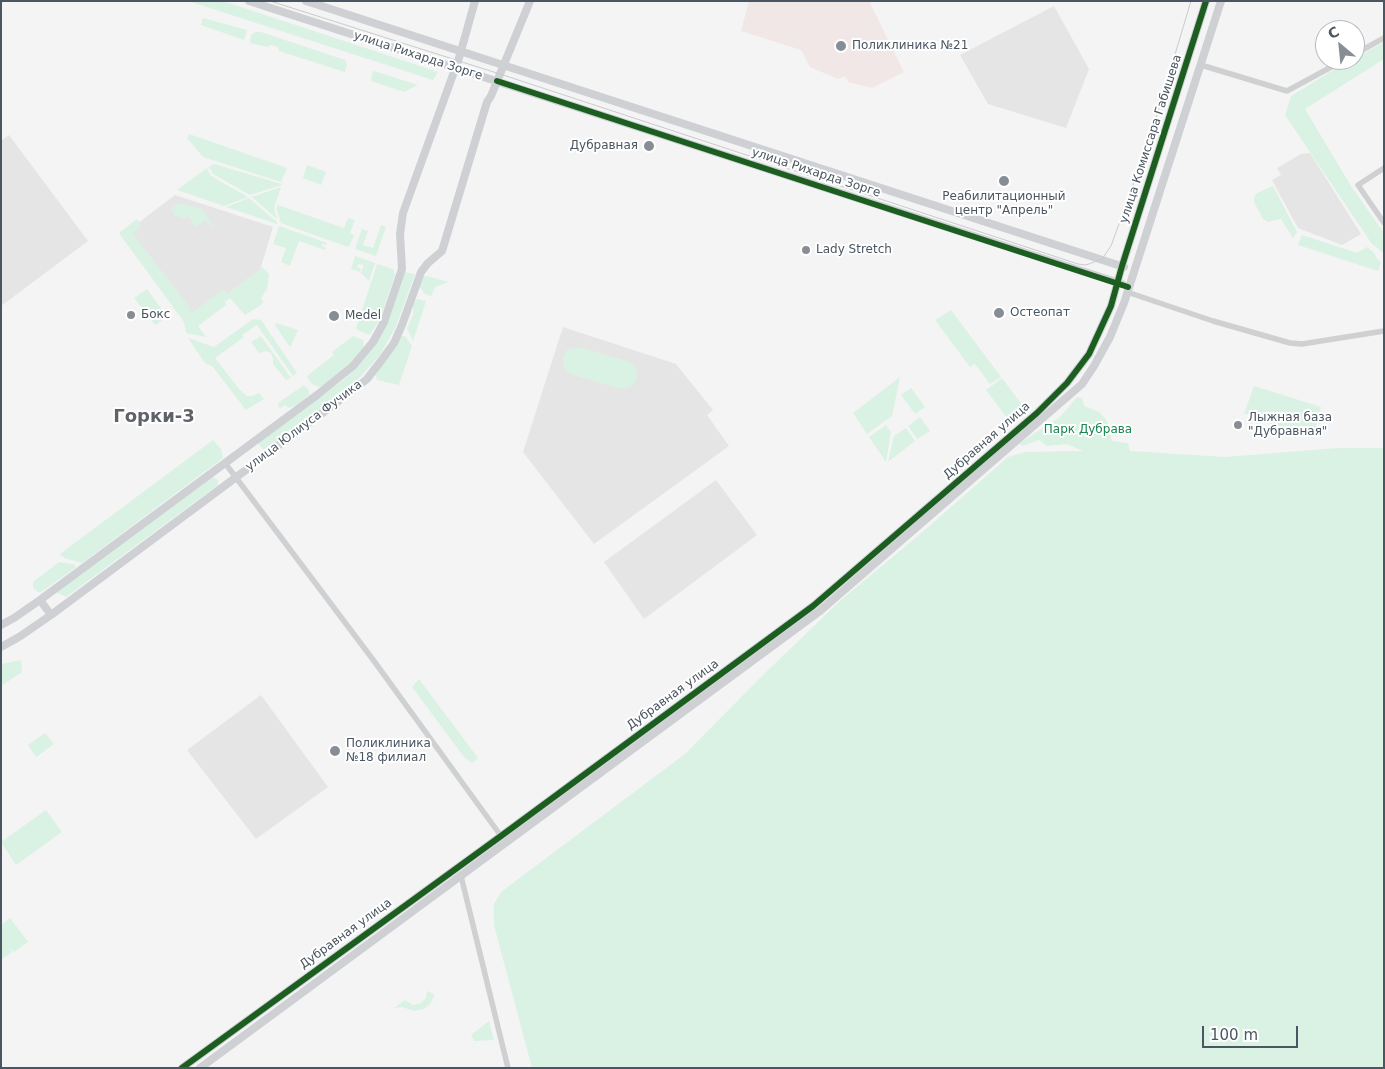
<!DOCTYPE html>
<meta charset="utf-8">
<style>
body{margin:0}
#map{position:relative;width:1385px;height:1069px;overflow:hidden;background:#f4f4f4;font-family:"DejaVu Sans",sans-serif}
canvas{display:block}
.frame{position:absolute;inset:0;border:2px solid #4a5661;pointer-events:none}
.north{position:absolute;left:1315px;top:20px;width:50px;height:50px;box-sizing:border-box;background:#fff;border:1px solid #b7bbc0;border-radius:50%;rotate:332deg;font-size:14px;font-weight:700;line-height:20px;text-align:center;color:#4a5661}
.north::after{content:'';display:block;margin:auto;width:18px;height:22px;background:#868d94;clip-path:polygon(50% 0,100% 100%,50% 72%,0 100%)}
.scale{position:absolute;left:1202px;top:1026px;width:96px;height:22px;box-sizing:border-box;border:2px solid #4a5661;border-top:0;padding-left:6px;font-size:15px;line-height:18px;white-space:nowrap;color:#4a5661;-webkit-text-stroke:4px #fff;paint-order:stroke}
</style>
<div id="map">
<canvas width="1385" height="1069"></canvas>
<div class="frame"></div>
<div class="north">С</div>
<div class="scale">100 m</div>
</div>
<script>
const ctx = document.querySelector('canvas').getContext('2d');
ctx.lineJoin = 'round';
function fill(path, color) { ctx.fillStyle = color; ctx.fill(path, 'evenodd'); }
const poly = rows => new Path2D(rows.map(r => 'M' + r).join(''));
function stroke(path, color, width, dash) { ctx.strokeStyle = color; ctx.lineWidth = width; ctx.lineCap = dash ? 'butt' : 'round'; ctx.setLineDash(dash || []); ctx.stroke(path); }
function write(font, color, halo, rows, align = 'center') {
  ctx.font = font + ' "DejaVu Sans",sans-serif'; ctx.lineWidth = 4; ctx.setLineDash([]); ctx.textBaseline = 'middle'; ctx.strokeStyle = halo; ctx.fillStyle = color; for (const [text, x, y, turn = 0] of rows) {
    ctx.save(); ctx.translate(x, y); ctx.rotate((+turn || 0) * Math.PI / 180); ctx.textAlign = isNaN(turn) ? turn : align; if (halo) ctx.strokeText(text, 0, 0); ctx.fillText(text, 0, 0); ctx.restore();
  }
}
fill(poly([
 [1054,6,1089,69,1066,128,988,104,960,55],
 [9,135,88,241,1,306,1,141],
 [1310,153,1361,234,1342,245,1298,228,1272,180,1281,175,1277,168,1301,154],
 [175,195,273,227,260,270,187,323,121,236],
 [563,327,676,364,713,410,707,415,729,446,594,544,523,452],
 [716,480,757,535,644,619,604,562],
 [261,695,328,787,256,839,187,750]
]), '#e6e5e6');
fill(poly([
 [749,1,869,1,904,72,872,88,848,82,845,76,838,79,810,67,801,50,741,31]
]), '#f1e7e6');
fill(poly([
 [188,1,223,1,438,72,433,80],
 [203,18,247,30,244,40,201,25],
 [255,32,261,32,345,60,347,64,345,72,279,51,278,47,271,45,267,47,250,43,251,35],
 [1384,42,1384,59,1305,109,1351,186,1384,233,1384,253,1372,244,1285,115,1291,96,1348,61,1355,60,1355,58],
 [374,71,418,85,404,92,371,81,372,73],
 [189,134,287,168,281,182,203,157,187,138],
 [214,164,282,184,282,185,250,195,213,174,209,167],
 [307,165,326,172,321,185,303,178],
 [207,168,211,176,248,197,224,206,177,190],
 [1273,186,1297,232,1293,238,1281,219,1268,222,1263,219,1254,202,1254,197,1257,193],
 [281,187,274,208,277,219,252,197],
 [249,198,277,222,277,224,226,207],
 [179,203,202,209,213,225,211,227,205,220,196,227,188,216,183,219,182,217,175,216,171,210,173,206],
 [278,205,344,228,348,218,355,220,350,233,354,235,350,245,348,247,281,223,276,208],
 [137,219,141,225,139,228,133,234,189,306,191,313,224,289,227,294,260,270,261,266,269,274,267,289,261,298,263,301,261,305,245,315,230,298,225,302,226,305,198,326,206,337,186,333,184,322,119,233],
 [381,225,386,227,376,256,355,249,362,229,368,231,363,245,373,248],
 [279,226,327,243,326,245,322,244,322,246,326,248,325,250,299,241,290,266,281,262,286,248,273,244],
 [1302,235,1357,253,1367,247,1374,253,1378,260,1381,262,1378,271,1298,245],
 [355,256,375,263,369,281,361,273,364,265,359,264,357,267,361,269,360,272,351,269],
 [377,264,393,269,395,275,380,320,369,335,356,329],
 [404,272,415,274,396,326,380,355,351,387,264,451,258,443,343,380,355,369,370,352,382,334],
 [424,276,431,277,448,282,435,287,431,296,425,294,419,286,422,277],
 [147,289,167,317,155,325,134,298],
 [417,299,426,301,413,341,407,328,413,315,413,303],
 [951,310,1001,377,990,384,975,364,970,367,935,320],
 [253,319,261,320,297,373,293,376,257,325,242,335,244,337,215,358,239,389,247,396,252,396,259,393,264,399,246,410,212,366,205,363,188,338,214,347],
 [276,323,298,330,291,346,289,346,275,325],
 [261,336,291,378,286,380,273,364,273,358,271,353,266,351,259,353,251,342],
 [353,336,363,340,364,347,350,364,324,385,319,387,312,384,307,377,308,375,334,355,332,352],
 [401,336,405,336,412,346,399,385,377,380,375,373],
 [578,347,630,362,637,370,636,381,630,387,622,389,570,374,564,368,563,357,567,350],
 [900,377,892,416,867,434,853,413],
 [1002,378,1023,406,1007,418,986,390],
 [304,385,309,390,309,395,295,406,288,408,285,405,279,409,278,403],
 [1254,386,1321,407,1313,438,1271,425,1264,414,1244,414],
 [911,388,925,407,915,414,901,395],
 [1077,397,1082,398,1084,406,1099,412,1105,418,1109,426,1113,426,1113,428,1109,429,1112,441,1128,443,1130,451,1225,457,1338,448,1384,448,1384,1068,532,1068,494,925,494,904,501,892,685,754,765,673,841,600,925,530,1008,457,1025,452,1083,451,1067,444,1047,446,1039,440,1022,446,1020,443,1060,417],
 [920,417,930,431,917,439,908,426],
 [886,425,891,432,886,462,869,437],
 [906,428,915,441,888,462,894,436],
 [213,440,221,449,223,458,82,563,64,558,60,554],
 [213,477,218,480,218,485,66,597,55,592],
 [59,562,72,564,76,566,75,568,41,592,38,592,33,588,33,582],
 [21,660,22,672,1,686,1,664],
 [419,679,478,758,472,763,464,757,412,687],
 [45,733,54,744,36,757,28,745],
 [46,810,62,832,16,865,1,842],
 [10,918,28,942,14,952,9,947,12,952,1,960,1,925],
 [427,991,434,994,434,996,430,1004,424,1009,414,1011,402,1007,394,1008,405,1000,413,1005,421,1003,426,998],
 [489,1021,494,1040,474,1041,471,1035]
]), '#d9f2e3');
stroke(poly([
 [1355,54,1384,38],
 [1201,65,1287,91,1344,60],
 [1384,168,1358,185,1384,223],
 [1127,292,1213,321,1290,343,1302,344,1384,331],
 [225,463,374,661,501,836],
 [461,876,508,1068]
]), '#ced0d2', 5.5);
stroke(poly([
 [249,1,1122,284],
 [306,1,1124,267],
 [40,600,51,615],
 [1,625,14,618,40,600,317,395,353,366,373,342,384,322,402,269,400,234,403,213,459,58,475,1],
 [1,647,19,637,51,615,356,388,367,379,381,361,394,343,402,325,421,272,428,263,442,251,487,102,491,96,530,1],
 [182,1068,501,836,813,606,1037,413,1067,383,1089,354,1111,306,1122,266,1206,1],
 [200,1068,820,611,1082,384,1094,366,1110,337,1124,303,1221,1]
]), '#ced0d4', 8);
stroke(poly([
 [270,1,500,74,1078,264,1086,265,1102,259,1111,246,1150,138,1191,1]
]), '#c9cacc', 1);
stroke(poly([
 [497,81,1128,287],
 [182,1068,501,836,813,606,1037,413,1067,383,1089,354,1111,306,1122,266,1206,1]
]), '#1b5e20', 6);
for (const [x, y, r, color] of [
 [841,46,6,"#868d94"],
 [649,146,6,"#868d94"],
 [1004,181,6,"#868d94"],
 [806,250,5,"#868d94"],
 [999,313,6,"#868d94"],
 [131,315,5,"#868d94"],
 [334,316,6,"#868d94"],
 [1238,425,5,"#868d94"],
 [335,751,6,"#868d94"]
]) { const dot = new Path2D(); dot.arc(x, y, r, 0, 2 * Math.PI); ctx.fillStyle = color; ctx.fill(dot); stroke(dot, '#fff', 2); }
write('12px', '#4a5661', '#fff', [
 ["Поликлиника №21",852,46],
 ["Дубравная",638,146,"right"],
 ["Реабилитационный",1004,197,"center"],
 ["центр \"Апрель\"",1004,211,"center"],
 ["Lady Stretch",816,250],
 ["Остеопат",1010,313],
 ["Бокс",141,315],
 ["Medel",345,316],
 ["Лыжная база",1248,418],
 ["\"Дубравная\"",1248,432],
 ["Поликлиника",346,744],
 ["№18 филиал",346,758]
], 'left');
write('12px', '#4a5661', '#fff', [
 ["улица Рихарда Зорге",418,56,18],
 ["улица Комиссара Габишева",1151,139,-72],
 ["улица Рихарда Зорге",816,173,18],
 ["улица Юлиуса Фучика",304,426,-37],
 ["Дубравная улица",987,441,-41],
 ["Дубравная улица",673,695,-36],
 ["Дубравная улица",346,934,-36]
]);
write('12px', '#17864f', '#fff', [
 ["Парк Дубрава",1088,430]
]);
write('bold 18px', '#5f6368', '#fff', [
 ["Горки-3",154,417]
]);
</script>
